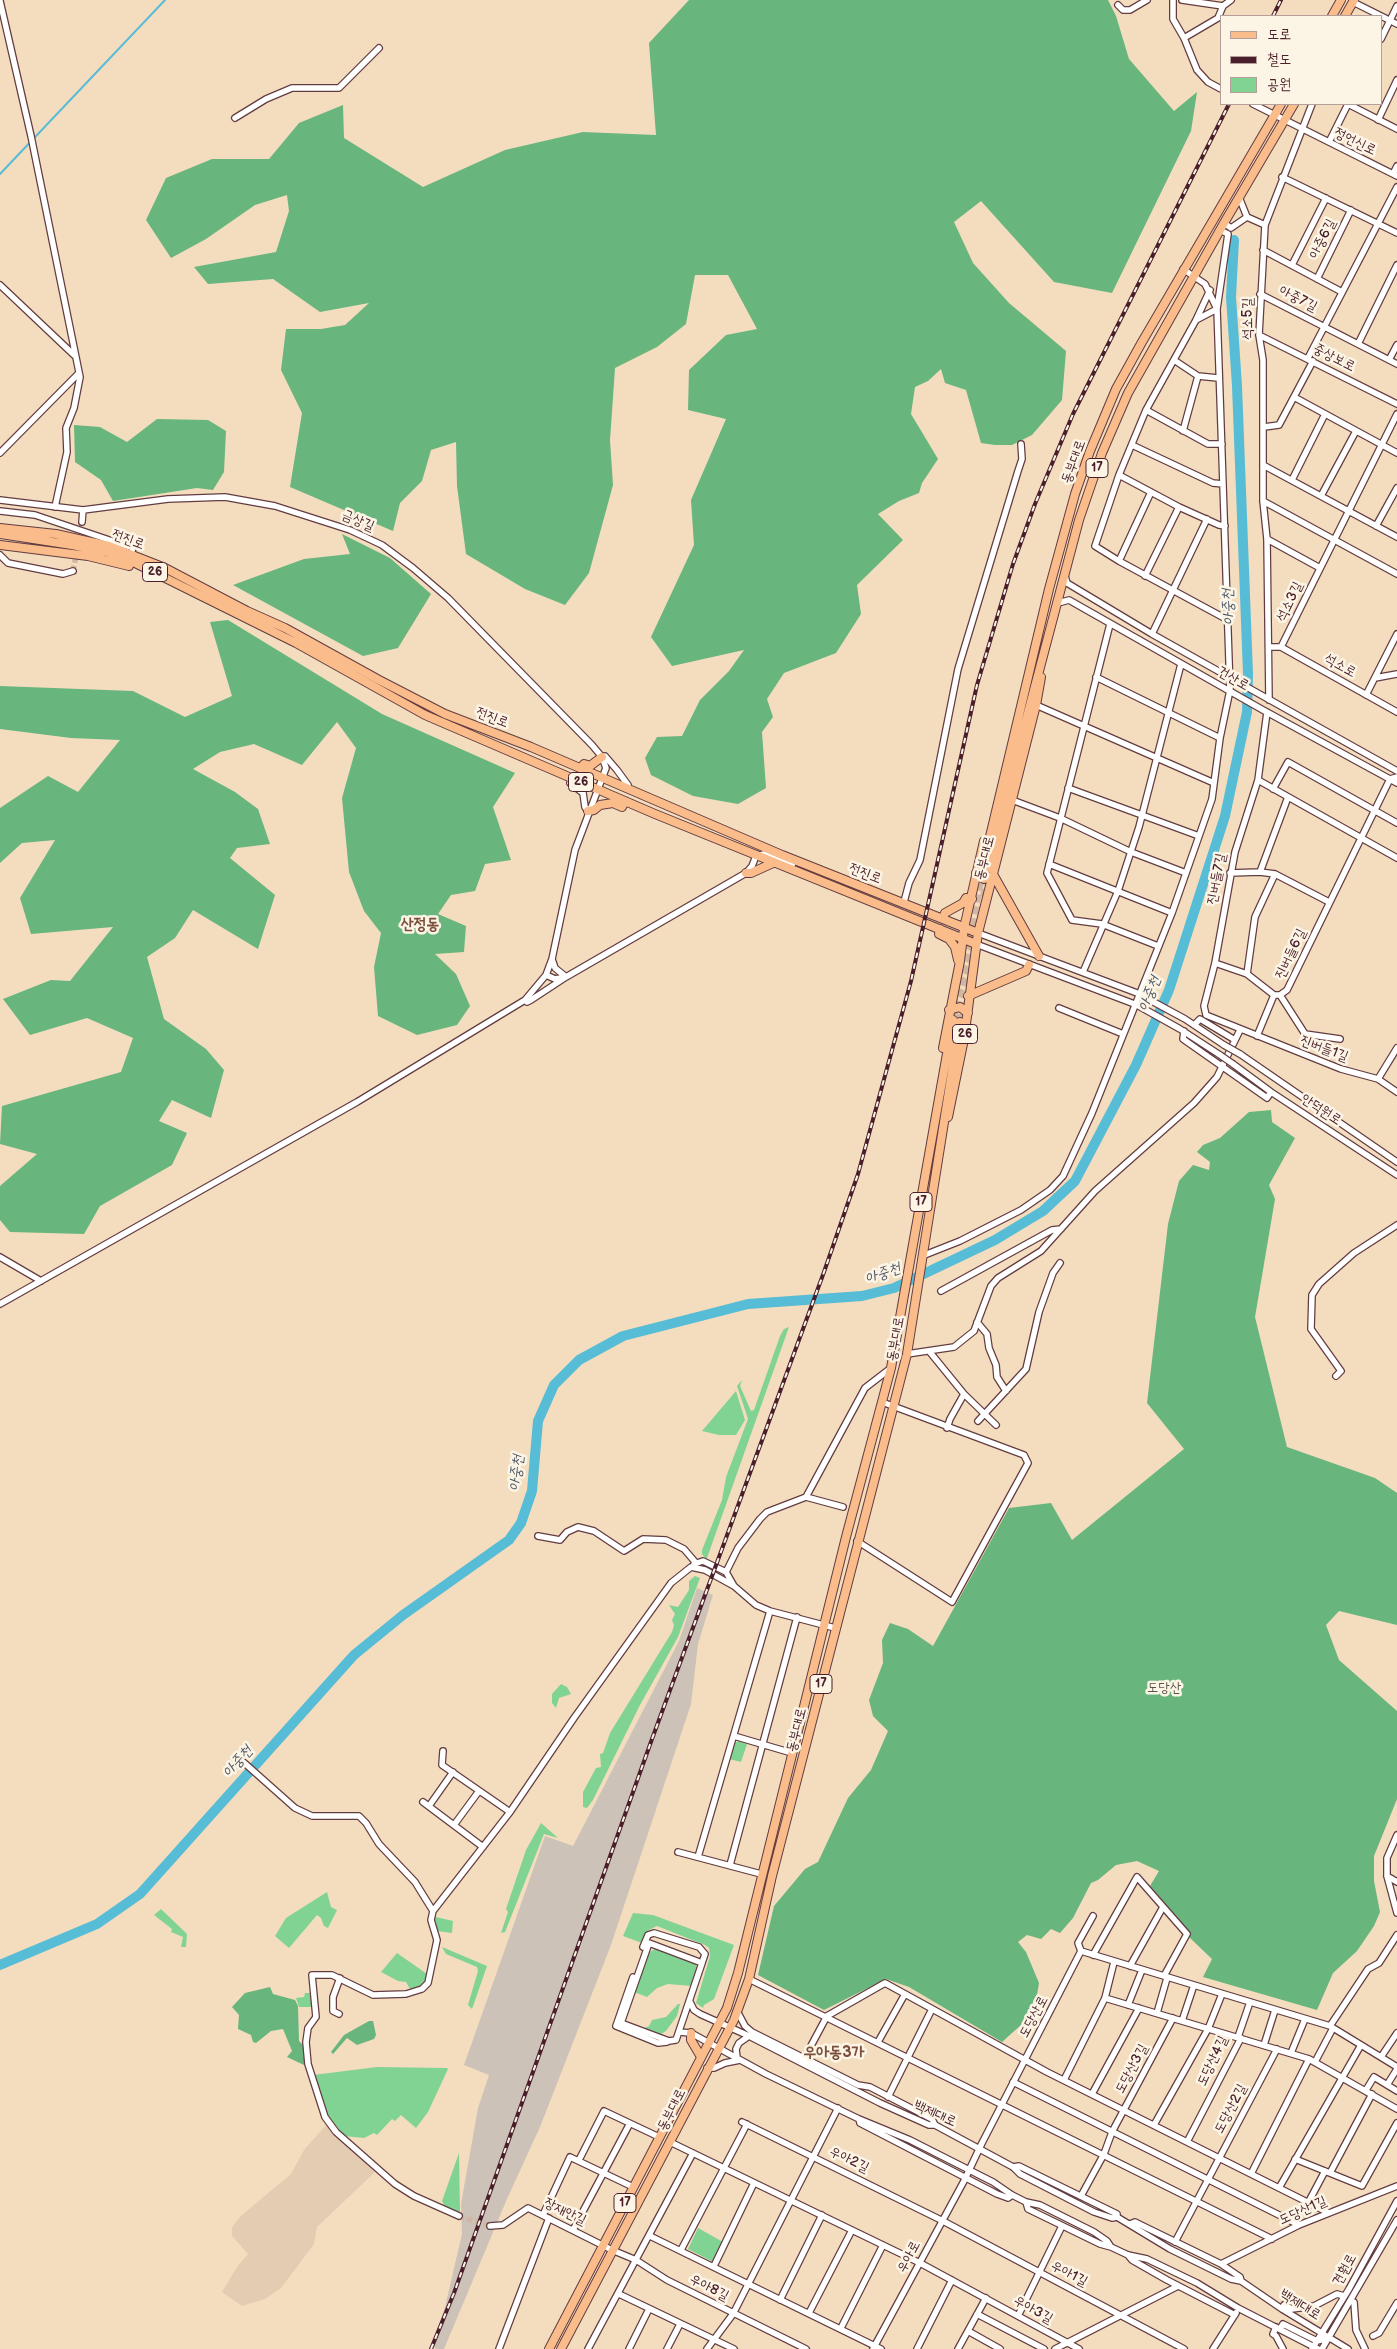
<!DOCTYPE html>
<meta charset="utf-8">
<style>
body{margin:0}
#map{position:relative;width:1397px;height:2349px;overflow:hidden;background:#f3ddbe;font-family:"Balsamiq Sans","Poor Story",sans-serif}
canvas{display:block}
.legend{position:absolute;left:1220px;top:15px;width:162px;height:90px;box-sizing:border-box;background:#fcf5e5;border:1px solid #b59f9b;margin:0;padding:6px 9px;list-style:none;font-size:15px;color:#4a1f2b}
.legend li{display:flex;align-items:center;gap:10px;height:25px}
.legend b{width:25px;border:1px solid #b59f9b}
</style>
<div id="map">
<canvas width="1397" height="2349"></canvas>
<ul class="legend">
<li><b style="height:6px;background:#f9bc8a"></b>도로</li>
<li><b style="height:6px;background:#4a1f2b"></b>철도</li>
<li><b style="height:14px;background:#81d394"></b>공원</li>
</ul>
</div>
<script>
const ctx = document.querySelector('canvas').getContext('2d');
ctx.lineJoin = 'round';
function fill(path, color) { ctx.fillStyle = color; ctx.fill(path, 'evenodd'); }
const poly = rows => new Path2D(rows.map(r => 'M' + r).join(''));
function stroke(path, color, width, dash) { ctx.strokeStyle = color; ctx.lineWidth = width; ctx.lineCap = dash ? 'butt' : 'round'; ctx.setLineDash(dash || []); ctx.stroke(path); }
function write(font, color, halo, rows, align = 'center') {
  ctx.font = font + ' "Balsamiq Sans","Poor Story",sans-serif'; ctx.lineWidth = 5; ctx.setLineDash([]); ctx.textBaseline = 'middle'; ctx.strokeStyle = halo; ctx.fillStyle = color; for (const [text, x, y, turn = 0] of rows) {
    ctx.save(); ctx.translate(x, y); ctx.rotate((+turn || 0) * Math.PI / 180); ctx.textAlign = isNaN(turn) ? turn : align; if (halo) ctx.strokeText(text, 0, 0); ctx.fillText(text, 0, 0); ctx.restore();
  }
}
fill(poly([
 [326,2125,375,2172,317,2227,314,2244,281,2288,265,2299,242,2306,222,2292,237,2267,248,2254,232,2236,232,2227,242,2215,291,2174,304,2150]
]), '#e3ccb1');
fill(poly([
 [697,1588,713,1595,698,1644,691,1704,611,1945,540,2127,507,2199,444,2349,437,2349,432,2346,445,2307,462,2234,461,2204,478,2108,489,2075,464,2065,545,1836,573,1846,679,1641]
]), '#ccc2b8');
fill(poly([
 [789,1327,707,1558,705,1558,702,1554,702,1550,722,1500,726,1477,748,1419,737,1386,742,1380,740,1386,751,1411,754,1410,780,1336,784,1329],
 [736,1391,745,1420,736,1435,719,1435,702,1431],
 [695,1576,700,1578,678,1637,640,1705,593,1800,587,1808,583,1807,583,1792,596,1768,601,1767,600,1754,603,1753,610,1733,672,1632,674,1625,672,1620,675,1614,669,1605,678,1607,689,1590,689,1581],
 [561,1684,567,1687,571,1694,559,1698,556,1708,552,1703,552,1694],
 [739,1741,747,1744,741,1762,729,1759,734,1743],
 [541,1823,558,1838,544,1834,505,1932,501,1933,508,1912,506,1909,526,1850],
 [327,1892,331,1907,337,1910,328,1928,324,1926,321,1918,317,1915,289,1948,275,1936,286,1918],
 [161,1909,187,1934,186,1947,181,1947,183,1937,171,1932,172,1929,154,1915],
 [633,1913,653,1915,734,1945,714,1999,704,2005,703,2008,696,2003,710,1956,709,1948,705,1945,657,1926,647,1931,642,1943,623,1936],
 [436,1917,453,1921,452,1933,437,1931,433,1921],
 [442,1947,487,1966,472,2009,468,2005,478,1971,477,1967,446,1954],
 [655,1949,695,1964,698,1968,692,1986,668,1984,657,1988,647,1997,634,1992,648,1953],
 [397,1953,427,1974,425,1982,421,1988,410,1989,406,1982,398,1981,381,1972],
 [305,1993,310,1993,312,2007,299,2007,296,1998,304,1997],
 [678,2004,680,2004,677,2016,666,2031,659,2035,642,2029,649,2026,652,2020,666,2017],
 [377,2067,447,2068,448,2069,428,2112,416,2128,401,2115,395,2121,392,2119,377,2135,374,2133,364,2138,344,2136,327,2114,313,2075],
 [459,2153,460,2212,445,2207,442,2201],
 [698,2228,723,2242,713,2262,688,2249]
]), '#81d394');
fill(poly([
 [689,0,1108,0,1116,16,1129,59,1174,111,1197,92,1191,131,1112,293,1054,282,981,201,954,222,973,263,1009,303,1066,351,1062,400,1032,435,1012,445,995,445,981,443,966,390,945,383,941,369,928,381,915,387,911,414,938,459,922,483,919,493,899,501,878,514,903,540,857,585,861,614,836,653,784,673,767,699,773,717,762,732,766,788,738,804,693,796,651,775,645,758,657,737,682,736,700,700,729,671,744,650,672,666,651,637,694,545,691,500,726,419,688,410,689,370,726,335,757,329,728,275,695,275,686,324,657,347,615,368,610,440,613,485,589,573,565,605,525,589,466,554,457,486,456,442,431,450,422,481,400,503,393,531,290,487,302,413,281,370,286,329,321,329,345,325,369,303,320,312,273,279,208,284,194,267,276,252,289,211,287,195,255,205,206,239,171,258,146,220,166,178,212,159,269,159,299,123,343,105,344,138,423,187,505,150,583,132,656,135,649,43],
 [157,419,208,420,226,431,224,472,213,490,197,488,113,501,101,480,75,462,74,425,100,427,127,442],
 [342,534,390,558,431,594,398,648,363,656,233,585,304,559,350,554],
 [228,620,382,714,515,773,493,807,511,860,485,864,475,891,451,895,438,914,466,926,464,952,435,954,456,974,470,1006,457,1025,417,1035,378,1016,374,967,381,933,364,911,349,872,342,798,356,748,337,722,302,765,254,744,220,752,193,769,235,792,258,809,270,844,237,848,230,858,275,895,258,949,193,910,175,938,147,957,164,1019,206,1049,224,1070,211,1118,172,1100,159,1121,187,1133,172,1165,100,1206,84,1234,10,1232,0,1220,0,1186,37,1154,0,1144,2,1106,121,1072,133,1038,87,1018,30,1035,3,999,51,980,70,981,113,927,31,934,20,898,55,840,22,843,0,863,0,808,48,776,78,792,120,740,71,738,0,729,0,686,133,691,185,717,232,696,210,622],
 [1271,1110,1272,1122,1295,1138,1269,1185,1275,1199,1255,1317,1287,1447,1375,1478,1397,1493,1397,1625,1339,1611,1326,1625,1339,1660,1397,1711,1397,1799,1374,1856,1374,1881,1380,1912,1374,1926,1357,1951,1333,1973,1317,2010,1203,1977,1212,1959,1190,1938,1190,1933,1150,1886,1159,1871,1137,1861,1116,1865,1098,1880,1091,1883,1073,1918,1060,1933,1051,1929,1041,1939,1027,1935,1018,1942,1026,1952,1039,1983,1037,1995,1021,2025,1002,2042,909,1987,886,1979,824,2010,758,1975,774,1906,805,1869,818,1862,848,1798,871,1770,888,1731,873,1716,869,1700,883,1663,882,1640,890,1623,908,1629,933,1646,1009,1508,1051,1503,1072,1540,1184,1449,1147,1403,1168,1224,1179,1181,1193,1165,1209,1170,1210,1162,1197,1152,1203,1145,1220,1138,1249,1112],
 [270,1987,273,1994,295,2000,298,2006,299,2041,304,2046,304,2065,287,2057,292,2051,283,2029,271,2031,256,2043,253,2042,251,2035,238,2029,239,2015,232,2007,245,1993],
 [369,2021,373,2021,376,2035,374,2039,357,2045,347,2038,333,2054,331,2052,344,2035]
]), '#68b57e');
stroke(poly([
 [0,174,165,0]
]), '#57bcd5', 2);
stroke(poly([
 [0,1965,97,1924,140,1894,354,1655,403,1615,509,1540,521,1523,532,1491,538,1421,554,1385,579,1360,623,1336,748,1304,862,1296,894,1288,995,1240,1043,1211,1075,1181,1136,1065,1169,990,1225,816,1247,712,1248,674,1237,386,1231,297,1234,240]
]), '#57bcd5', 10);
stroke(poly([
 [73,571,77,551],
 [459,2216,490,2226]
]), '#d1b7a1', 5.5, [5.5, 3]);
stroke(poly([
 [984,897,990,868],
 [953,1020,983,866],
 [960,1022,974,940]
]), '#d1b7a1', 8, [8, 4]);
const minor = poly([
 [1173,0,1173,19,1184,38],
 [1182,0,1223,6],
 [0,1,31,136,80,377,74,408,66,428,67,452,55,507],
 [1353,2,1397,24],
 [1118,5,1123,10,1130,10,1147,0],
 [1381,39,1397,6],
 [1221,89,1208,82,1197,70,1184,38,1218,18,1223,6,1231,0],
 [1253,104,1397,176],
 [1348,104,1397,129],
 [235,118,266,99,292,88,339,88,379,48],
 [1378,120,1397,80],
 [1329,142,1348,104],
 [1393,174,1397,166],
 [1282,177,1397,233],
 [1239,197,1247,217],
 [1247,217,1265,225],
 [1224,223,1231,228,1247,217],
 [1263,250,1342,292],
 [1292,265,1326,198],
 [1183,269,1205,284,1217,309,1196,320,1146,410,1119,475,1095,546,1119,561,1228,620],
 [1317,279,1351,210],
 [0,285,74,355],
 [1260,294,1397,364],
 [1196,320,1210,290],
 [1259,335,1397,404],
 [1358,344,1397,265],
 [1308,358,1397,187],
 [1174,360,1198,376,1218,378],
 [1389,360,1397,345],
 [1294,397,1397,453],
 [1146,410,1208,444,1222,444],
 [1264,427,1279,425,1313,361],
 [1183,431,1198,376],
 [1132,445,1213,483,1223,484],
 [0,453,79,373],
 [1263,465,1397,537],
 [1119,475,1179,507,1219,525,1225,526],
 [1292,480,1325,414],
 [1321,496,1356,431],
 [0,500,83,510,168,499,225,497,275,506,350,530,382,545,413,568,448,598,592,745,602,757,606,768,575,850,552,959,546,975],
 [1263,501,1397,574],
 [0,511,35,515,133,548,131,554],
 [82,522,83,510],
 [1376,526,1397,488],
 [1267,539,1320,568],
 [0,555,8,563,63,574,73,571],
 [1119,561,1151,492],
 [1065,576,1067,583,1152,634,1397,771],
 [1145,576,1179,507],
 [1058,603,1069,600,1263,710,1397,783],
 [1110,624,1047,873,1072,920,1102,924,1158,946],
 [1152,634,1207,519],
 [1269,647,1281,647,1397,712],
 [1281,647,1397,414],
 [1096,677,1220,738],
 [1375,678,1397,674],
 [1366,695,1397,634],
 [1269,700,1267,539,1263,501,1263,360,1259,335,1265,225,1312,104],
 [1036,705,1214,783],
 [1267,712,1258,780,1235,852,1215,963,1204,1006,1206,1015,1341,1069,1378,1079,1397,1092],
 [602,757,605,756,617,770,628,785,626,788],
 [572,778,570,783,583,793,585,807,588,811],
 [1258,780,1397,858],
 [1068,788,1199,836],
 [1273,789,1288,762,1397,823],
 [1012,800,1060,818,1131,852,1186,873],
 [1049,864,1172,913],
 [1260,872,1288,797],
 [1230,873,1260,872,1275,874,1329,902],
 [904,902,909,883,920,860,958,669,1018,471,1022,459,1021,444],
 [978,933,1137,993,1185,1019,1224,1045],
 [976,944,1137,1005,1180,1029,1220,1055],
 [1215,963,1247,974,1274,995],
 [1083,972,1118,891,1139,827,1181,664],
 [1247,974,1255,917,1275,874],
 [1280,995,1305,1034,1340,1039],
 [525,1000,527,1002,531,1000,566,977,555,968,552,959],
 [1059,1008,1123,1034],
 [1194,1025,1200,1019,1235,1040],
 [1184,1031,1183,1039,1267,1098,1271,1092],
 [1257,1036,1274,995,1280,995,1287,990,1390,779,1397,777],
 [1240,1054,1397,1162],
 [1233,1064,1271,1092,1397,1175],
 [1378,1079,1397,1048],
 [922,1256,960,1241,1021,1210,1050,1190,1063,1176,1092,1113,1172,913,1212,799,1220,738,1230,690,1217,309,1228,234,1220,230],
 [0,1257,41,1281],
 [941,1291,1052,1230,1061,1229],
 [0,1304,357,1102,525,1000,546,975,555,979,566,977,746,873,752,866,756,856,764,854,792,865,794,860],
 [977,1322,987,1334,989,1348,996,1365,997,1377,1006,1391],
 [929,1351,964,1394],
 [907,1354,954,1347,974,1331,991,1286,998,1278,1041,1251,1095,1191,1194,1103,1217,1077,1240,1030],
 [1336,1376,1341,1371,1311,1329,1312,1295,1319,1284,1354,1253,1397,1225],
 [978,1421,1026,1369,1039,1312,1053,1273,1060,1263],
 [947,1428,950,1419,964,1394,996,1425],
 [806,1497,843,1507],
 [538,1536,560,1540,567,1532,578,1527,594,1531,624,1551,643,1539,666,1540,684,1549,696,1563],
 [857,1541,952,1602,1028,1463,1024,1455,882,1402],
 [694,1564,703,1561,726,1572],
 [835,1628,770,1611,756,1605,734,1586,726,1572,738,1548,760,1519,767,1512,806,1497,865,1388,891,1368],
 [734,1736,792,1753],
 [443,1751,442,1765,510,1812],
 [241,1760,295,1808,312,1816,359,1816,366,1823,379,1844,415,1882,433,1911,431,1920,437,1940,428,1983,422,1989,406,1994,373,1995,332,1975,312,1975,316,2017,308,2028,306,2042,308,2064,325,2117,336,2132,395,2184,414,2196,459,2216],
 [423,1802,483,1847],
 [429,1806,453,1772],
 [454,1825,479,1791],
 [1397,1835,1387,1858,1387,1876,1397,1913],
 [678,1852,761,1874],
 [698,1857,770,1611],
 [730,1865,797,1617],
 [1387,1876,1397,1882],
 [433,1911,510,1812,574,1718,671,1583,691,1567,705,1570,734,1586],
 [649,1943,702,1963,676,2040,669,2041,621,2023,649,1943],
 [643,1947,648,1935,654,1933,699,1947,705,1954,702,1963],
 [1081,1951,1330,2026,1397,2067],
 [1081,1951,1078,1943,1093,1916],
 [1093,1955,1137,1877,1187,1934,1164,1976],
 [1130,1966,1163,1907],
 [633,1977,616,2026,658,2043,667,2042],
 [749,1979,1272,2239],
 [1105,1998,1309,2059,1397,2109],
 [690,2002,694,2010,700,2014,749,2036,880,2103,929,2125,935,2125,1013,2167,1020,2174,1094,2212,1112,2218,1117,2217,1170,2249,1231,2279,1241,2281,1282,2309,1348,2349],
 [1128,2005,1142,1970],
 [737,2011,745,2026,752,2032,858,2085,870,2087,932,2119,935,2125],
 [1157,2013,1167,1978],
 [339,2014,333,2011,333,1997,340,1978],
 [1182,2021,1194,1985],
 [1330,2026,1368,1969,1379,1963,1397,1935],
 [679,2032,691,2033,766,2074,859,2119,910,2140,993,2182,1012,2195,1026,2202,1040,2205,1094,2232,1107,2241,1111,2247,1128,2255,1147,2259,1197,2283,1238,2308,1318,2349],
 [1238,2037,1250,2002],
 [878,2042,905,1994],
 [1264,2045,1275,2010],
 [1291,2053,1305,2019],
 [805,2057,827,2016,885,1983,1047,2072,1329,2213],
 [1381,2057,1397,2033],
 [737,2058,736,2049,739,2043,749,2036],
 [1315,2062,1333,2028],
 [707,2068,714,2068,725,2063,740,2060],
 [1064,2080,1105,1998,1114,1962],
 [1013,2082,1299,2225],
 [1387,2085,1397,2069],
 [1366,2090,1374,2077,1397,2091],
 [1092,2094,1139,2008],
 [888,2097,932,2009],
 [859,2119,860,2123,997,2194,1008,2198,1012,2195],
 [742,2122,943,2221,1184,2349],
 [1154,2125,1208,2029,1222,1994],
 [670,2142,920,2263,1079,2349],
 [1187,2142,1241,2038],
 [1295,2159,1362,2186,1397,2123],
 [579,2160,604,2111,659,2137],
 [1013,2167,1019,2166,1117,2214,1117,2217],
 [1330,2173,1372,2094],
 [1251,2174,1309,2059],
 [1279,2188,1361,2045],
 [1081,2196,1104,2154,1112,2132,1173,2018],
 [1026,2202,1028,2209,1100,2244,1111,2247],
 [1308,2203,1325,2171],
 [543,2215,570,2157,633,2187],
 [1130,2224,1135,2222,1141,2225,1221,2264,1240,2277,1241,2281],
 [490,2226,503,2225,528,2208,612,2250,636,2260,667,2280,806,2349],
 [573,2230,629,2125],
 [650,2236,881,2349],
 [1175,2242,1277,2049],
 [681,2250,747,2124],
 [1128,2255,1132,2260,1167,2280,1235,2315],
 [1221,2264,1299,2225,1397,2186],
 [714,2266,754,2183],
 [619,2294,734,2349],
 [780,2300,822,2215],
 [1351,2301,1354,2302,1356,2330,1365,2349],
 [1282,2309,1284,2305,1292,2309,1314,2306,1337,2294,1344,2296],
 [809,2313,852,2230],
 [977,2314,1044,2349],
 [1018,2316,1062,2226],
 [1276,2327,1273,2334,1276,2336,1283,2349],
 [841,2328,883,2245],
 [1280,2329,1283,2324,1317,2341,1329,2338],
 [968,2331,1000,2349],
 [1373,2336,1379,2333,1397,2303],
 [499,2349,549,2218],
 [588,2349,693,2153],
 [629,2349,649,2309],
 [667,2349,680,2324],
 [707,2349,733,2314,838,2108],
 [873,2349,964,2181,982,2143,1081,1951],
 [917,2349,952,2280],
 [958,2349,986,2298],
 [1055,2349,1178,2286],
 [1213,2349,1236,2313],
 [1312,2349,1349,2289,1397,2201],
 [1322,2349,1397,2220]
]);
const major = poly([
 [1332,16,1341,0],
 [1345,16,1354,0],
 [0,528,56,534,109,546,165,568,247,611,285,628,379,680,445,714,531,747,782,855,978,933],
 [0,534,72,545,107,552,131,561,296,643,425,715,655,814,976,944],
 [0,545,88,556,129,566,131,561],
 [581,768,584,764,590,766,602,757],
 [588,811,594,810,600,805,613,803,622,807,625,801],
 [983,866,1049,589,1075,494,1090,451,1116,389,1142,342,1281,104],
 [990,868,1011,777,1079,520,1102,453,1128,393,1224,223,1294,104],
 [746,873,751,873,773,863],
 [976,873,984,879,994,876],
 [994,876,1039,956],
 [943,918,945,913,963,903,966,898,972,899],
 [940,929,939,934,949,939,955,947,958,960],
 [968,996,1026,971,1029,965],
 [949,1010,960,1007,968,1013],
 [943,1048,960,961,964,928,984,841],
 [948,1117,964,1039,978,933,1036,705,1041,677],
 [691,2033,691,2040,701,2057],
 [549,2349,727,2008,738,1973,846,1537,891,1368,953,1020],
 [561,2349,734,2020,749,1979,772,1876,907,1354,960,1022]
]);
stroke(minor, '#633c41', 8);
stroke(major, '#633c41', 10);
stroke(minor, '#fff', 5.5);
stroke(major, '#f9bc8a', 8);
const rail = poly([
 [1273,16,1281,0],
 [431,2349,454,2293,652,1739,824,1272,858,1174,911,981,977,685,1013,564,1035,504,1073,414,1229,104]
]);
stroke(rail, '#4a1f2b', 4);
stroke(rail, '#fcf5e5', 2, [5.5]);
const minorBridge = poly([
 [1224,1045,1240,1054],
 [1220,1055,1233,1064]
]);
stroke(minorBridge, '#633c41', 8, []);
stroke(minorBridge, '#fff', 5.5);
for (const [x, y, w] of [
 [1097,468,22],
 [155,572,25],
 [581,782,25],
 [965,1034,25],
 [921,1202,22],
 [821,1684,22],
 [625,2203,22]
]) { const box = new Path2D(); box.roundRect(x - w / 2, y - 9.5, w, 19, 4); ctx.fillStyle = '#fcf5e5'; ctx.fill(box); stroke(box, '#4a1f2b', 1); }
write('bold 12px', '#4a1f2b', null, [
 ["17",1097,468],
 ["26",155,572],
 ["26",581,782],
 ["26",965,1034],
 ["17",921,1202],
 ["17",821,1684],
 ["17",625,2203]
]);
write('14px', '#4a1f2b', '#fcf5e5', [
 ["정언신로",1355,142,26],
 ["아중6길",1323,239,-63],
 ["아중7길",1298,299,27],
 ["석소5길",1248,319,-90],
 ["중상보로",1334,358,27],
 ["동부대로",1074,462,-70],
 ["금상길",358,521,23],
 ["전진로",128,540,20],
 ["석소3길",1290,602,-64],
 ["석소로",1340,666,29],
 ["건산로",1233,679,30],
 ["전진로",492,718,21],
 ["동부대로",985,858,-76],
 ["전진로",865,874,21],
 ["진버들7길",1217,879,-79],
 ["진버들6길",1291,954,-64],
 ["진버들1길",1324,1049,21],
 ["안덕원로",1321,1110,33],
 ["동부대로",896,1339,-80],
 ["동부대로",797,1730,-76],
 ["도당산로",1034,2017,-62],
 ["도당산4길",1213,2061,-65],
 ["도당산3길",1132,2069,-62],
 ["도당산2길",1231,2109,-62],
 ["동부대로",672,2110,-63],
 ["백제대로",935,2114,24],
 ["우아2길",849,2160,26],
 ["도당산1길",1303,2211,-24],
 ["장재안길",565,2212,26],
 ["우아로",909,2257,-62],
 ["견훤로",1345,2270,-61],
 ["우아1길",1069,2274,28],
 ["우아8길",709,2288,27],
 ["백제대로",1300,2305,32],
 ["우아3길",1033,2310,29]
]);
write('14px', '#5a554a', '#fcf5e5', [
 ["도당산",1164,1688]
]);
write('italic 15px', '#4f5666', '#fcf5e5', [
 ["아중천",1229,607,-92],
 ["아중천",1150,994,-68],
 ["아중천",883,1274,-19],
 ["아중천",517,1473,-83],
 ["아중천",238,1762,-48]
]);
write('bold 16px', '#7c4e3c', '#fcf5e5', [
 ["산정동",420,925],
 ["우아동3가",834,2053]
]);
</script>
